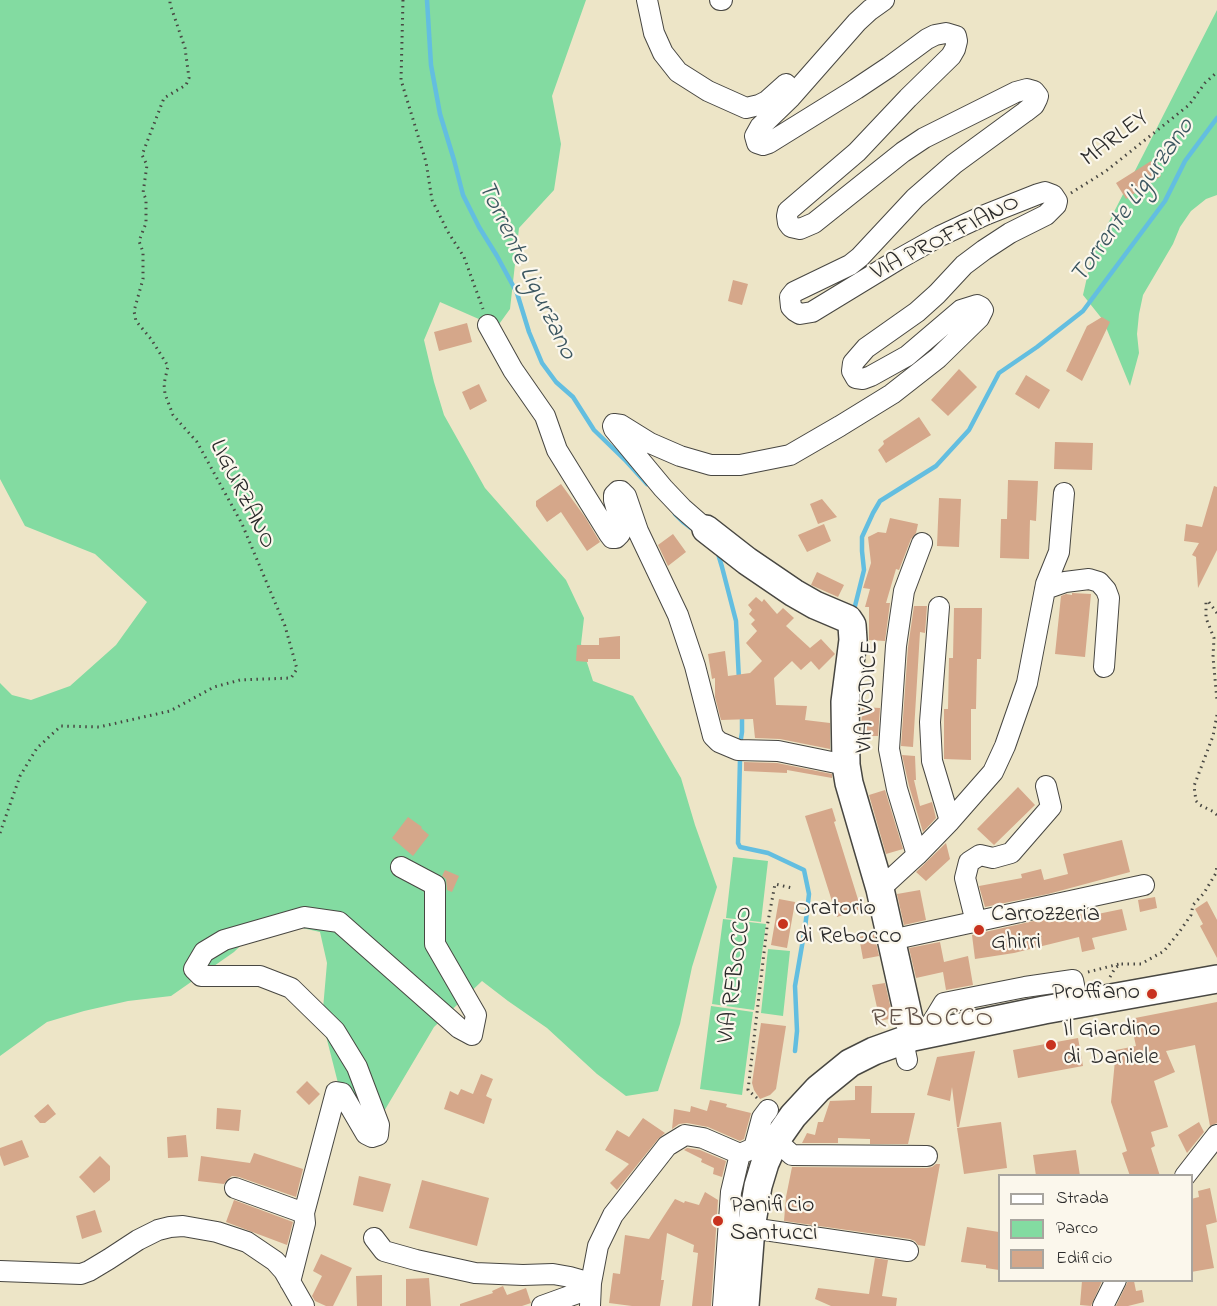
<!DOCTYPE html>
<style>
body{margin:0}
#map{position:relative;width:1217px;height:1306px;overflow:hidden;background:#ede5c7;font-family:"Indie Flower",sans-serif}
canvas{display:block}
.legend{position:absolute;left:998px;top:1174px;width:195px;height:108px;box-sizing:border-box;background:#fbf7ec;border:2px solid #a8a59f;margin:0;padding:8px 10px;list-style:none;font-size:18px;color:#2b2b2b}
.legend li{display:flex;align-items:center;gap:12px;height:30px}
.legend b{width:30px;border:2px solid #a8a59f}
</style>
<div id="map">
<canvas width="1217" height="1306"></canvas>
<ul class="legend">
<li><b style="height:8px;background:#fff"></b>Strada</li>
<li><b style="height:16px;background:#83dba1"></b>Parco</li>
<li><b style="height:16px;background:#d5a78a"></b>Edificio</li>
</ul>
</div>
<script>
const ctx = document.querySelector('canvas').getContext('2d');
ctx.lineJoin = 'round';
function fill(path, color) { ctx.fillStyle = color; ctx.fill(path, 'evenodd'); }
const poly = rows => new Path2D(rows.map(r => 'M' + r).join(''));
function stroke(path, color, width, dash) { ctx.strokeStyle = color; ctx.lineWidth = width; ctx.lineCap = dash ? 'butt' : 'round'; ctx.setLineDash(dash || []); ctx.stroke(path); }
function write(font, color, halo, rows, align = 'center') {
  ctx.font = font + ' "Indie Flower",sans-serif'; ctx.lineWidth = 4.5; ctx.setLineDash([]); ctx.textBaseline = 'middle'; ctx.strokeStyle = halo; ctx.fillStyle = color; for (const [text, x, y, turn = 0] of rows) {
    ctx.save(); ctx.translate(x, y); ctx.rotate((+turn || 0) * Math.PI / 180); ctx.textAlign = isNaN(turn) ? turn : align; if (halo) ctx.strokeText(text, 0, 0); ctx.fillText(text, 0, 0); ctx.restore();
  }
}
fill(poly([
 [0,0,586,0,552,96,561,144,554,190,519,228,510,309,497,327,440,302,424,340,434,382,444,415,485,488,566,580,584,618,581,644,593,681,633,696,681,778,695,825,717,887,692,967,680,1024,658,1091,626,1096,597,1074,547,1028,508,1001,482,981,434,1027,383,1113,339,1087,322,1020,327,963,320,932,267,920,234,952,171,996,128,1001,84,1011,47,1022,0,1056,0,683,12,695,31,700,70,686,116,645,147,602,95,554,25,526,0,479],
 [1217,10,1217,195,1206,199,1191,211,1180,227,1173,244,1143,295,1139,314,1137,334,1139,353,1130,386,1103,320,1083,295,1092,255],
 [733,857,768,861,761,922,726,918],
 [723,919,766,924,754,1010,712,1004],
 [768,949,790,951,783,1016,761,1013],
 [711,1006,753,1012,742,1095,700,1089]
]), '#83dba1');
stroke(poly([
 [427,0,431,65,440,114,454,160,463,195,479,227,497,256,517,293,529,332,542,363,556,382,573,397,594,430,626,461,647,484],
 [675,514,683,522,691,528],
 [717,550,722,567,736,621,739,680],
 [855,606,864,570,862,551,862,537,873,513,880,501,936,466,969,430,999,373,1037,347,1083,311,1165,201,1185,161,1217,118],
 [740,745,742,732,742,715],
 [740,759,738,843,740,847,768,853,804,870,809,894,805,928,795,986,797,1031,795,1051]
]), '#63bee0', 4.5);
fill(poly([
 [1151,161,1161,176,1126,199,1116,183],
 [733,280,748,284,742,305,728,301],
 [1102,317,1110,322,1082,381,1066,371,1087,326],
 [467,323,472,342,439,351,434,332],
 [959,369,977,387,948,416,931,400],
 [1026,375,1050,390,1039,409,1015,394],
 [479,384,487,401,470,410,462,392],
 [919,417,931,435,886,463,878,450,884,444,883,441],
 [1055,442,1093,443,1092,470,1054,469],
 [1008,480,1038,481,1036,521,1030,520,1029,559,1000,558,1001,519,1007,519],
 [561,484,585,517,600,542,587,551,561,512,547,522,536,506,536,501],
 [1214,486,1217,487,1217,550,1198,588,1196,557,1192,555,1199,543,1184,541,1186,524,1202,527],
 [939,498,961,499,959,547,937,546],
 [822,499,837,517,818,524,810,504],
 [890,518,918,524,916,533,911,539,899,570,896,569,886,603,890,603,885,641,869,640,869,607,865,607,870,589,863,588,871,563,868,537,878,532,886,533],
 [824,524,831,541,807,552,798,535],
 [673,534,686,552,668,566,658,545],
 [817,572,844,585,838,597,811,585],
 [1072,593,1091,594,1085,657,1055,654,1061,596,1066,594,1072,595],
 [756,597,762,602,764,599,777,614,783,608,794,618,786,626,810,648,821,639,835,654,819,670,811,661,801,670,792,661,774,678,776,705,807,706,805,720,830,723,830,749,780,739,755,738,753,719,721,720,715,697,715,678,712,679,708,654,725,651,728,676,750,673,762,661,746,643,757,631,751,624,755,620,749,614,752,610,748,605],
 [914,606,927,606,925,633,920,632,913,747,901,746,908,647],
 [954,608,982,608,981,659,977,659,976,709,971,709,971,760,944,759,944,709,948,709,949,658,953,658],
 [620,636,620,659,588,659,588,662,576,661,577,645,599,645,599,638],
 [862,707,880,708,878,736,861,736],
 [902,755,915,756,916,780,914,780,920,806,932,802,936,818,923,832,909,786],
 [744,762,777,763,832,774,832,778,787,770,787,773,744,771],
 [1018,787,1035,805,994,845,977,829],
 [885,790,903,849,886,854,869,795],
 [832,808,836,821,834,822,861,909,837,917,805,816],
 [408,817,422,827,421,828,429,835,413,856,392,838],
 [1122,840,1130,872,1048,894,985,907,979,886,1022,878,1021,874,1041,869,1044,880,1068,874,1063,854],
 [946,843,950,859,926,881,916,872],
 [445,870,459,876,452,892,447,890,446,879,442,876],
 [920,890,926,920,904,925,897,894],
 [1155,897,1157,908,1140,912,1138,900],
 [779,899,795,902,787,948,771,945],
 [1207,901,1217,920,1217,958,1200,926,1203,924,1195,909],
 [1122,909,1127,930,1092,938,1095,949,1082,952,1079,937,1014,953,975,959,972,935,1051,917,1052,921,1087,913,1088,916],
 [874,934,879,956,863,959,859,937],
 [940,942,944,962,968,956,973,985,946,990,943,972,916,978,909,948],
 [885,983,893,1018,880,1021,872,985],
 [1217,1002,1217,1123,1210,1126,1195,1045,1166,1051,1175,1072,1154,1081,1168,1127,1151,1132,1155,1146,1151,1148,1160,1176,1130,1176,1122,1153,1127,1151,1111,1102,1116,1050,1136,1046,1130,1019],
 [761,1023,786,1026,776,1089,770,1095,760,1099,754,1090,752,1083],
 [1078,1038,1083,1066,1018,1078,1013,1050],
 [975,1051,959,1127,957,1127,952,1087,950,1101,927,1095,937,1057],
 [481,1074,493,1079,486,1096,492,1099,484,1124,444,1109,450,1091,458,1095,461,1089,473,1094],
 [307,1081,320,1094,309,1105,296,1092],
 [855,1086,872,1086,871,1113,915,1113,908,1144,870,1144,870,1139,838,1138,838,1143,802,1143,807,1133,815,1135,818,1122,823,1122,830,1101,855,1100],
 [710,1100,727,1104,726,1107,751,1113,744,1139,740,1141,708,1127,687,1123,679,1124,672,1129,674,1109,690,1112,691,1106,707,1111],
 [48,1104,56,1114,45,1123,40,1123,34,1116],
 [217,1108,241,1110,239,1131,216,1129],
 [643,1118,665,1133,658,1139,617,1190,610,1183,629,1164,605,1150,617,1130,629,1137],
 [1001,1122,1007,1168,964,1174,957,1128],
 [1199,1122,1204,1132,1187,1153,1178,1135],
 [186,1135,188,1157,168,1158,167,1137],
 [22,1140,29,1157,4,1166,0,1155,0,1148],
 [687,1148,700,1150,726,1161,722,1177,713,1174,714,1168,701,1162,702,1159,684,1150],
 [1076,1150,1080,1176,1036,1176,1033,1155],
 [254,1153,303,1169,296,1197,239,1177,232,1176,228,1179,224,1184,198,1181,201,1156,250,1163],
 [100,1156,110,1166,110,1180,94,1193,79,1177],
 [936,1164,940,1164,925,1246,918,1245,915,1241,910,1239,784,1221,786,1197,792,1167,927,1168,932,1167],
 [359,1176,391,1184,383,1212,353,1205],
 [422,1180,489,1198,477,1246,409,1228],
 [1210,1188,1217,1222,1206,1225,1214,1268,1191,1272,1191,1199,1199,1197,1198,1191],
 [705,1192,718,1200,711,1306,692,1306,698,1253,693,1252,694,1245,667,1233,661,1280,664,1280,660,1306,632,1306,609,1303,613,1273,620,1274,625,1235,649,1239,675,1199,684,1203,685,1201,699,1205],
 [234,1200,293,1222,287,1245,226,1222],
 [95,1210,102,1232,82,1239,76,1216],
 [967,1227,999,1232,999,1270,986,1268,986,1265,961,1262],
 [321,1254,352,1268,333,1306,326,1306,315,1301,312,1296,322,1276,313,1271],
 [875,1258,888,1260,882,1296,897,1298,896,1306,831,1306,815,1299,818,1288,869,1294],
 [382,1275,382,1306,357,1306,356,1276],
 [429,1278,431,1306,406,1306,406,1279],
 [1082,1281,1102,1281,1091,1306,1080,1305],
 [1128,1281,1134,1281,1136,1291,1142,1290,1144,1302,1128,1306,1116,1306],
 [503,1286,507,1295,526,1288,531,1303,522,1306,460,1306,460,1304,493,1293,492,1291]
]), '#d5a78a');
const street = poly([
 [647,0,654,33,663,53,678,72,708,91,746,108,759,105,767,101,786,84],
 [720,0,722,0],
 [488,325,513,370,545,416,557,450,609,534,612,538,616,538,620,534,621,525,614,500,614,495,618,491,621,491,626,496,638,531,678,615,695,666,713,736,719,742,738,750,778,751,846,765],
 [706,529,682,508,663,488,614,429,613,426,614,424,621,425,650,443,680,456,711,465,740,465,790,455,840,426,892,394,938,358,979,318,983,310,981,307,977,305,961,310,907,356,871,376,863,379,856,378,852,371,853,363,866,348,917,312,937,294,964,265,984,250,1010,233,1046,215,1056,205,1057,201,1053,195,1045,192,1038,194,985,215,940,236,899,259,812,312,800,314,795,311,791,307,790,297,794,292,850,265,860,257,915,198,954,164,1025,112,1034,105,1037,99,1038,96,1034,91,1027,89,1016,92,924,138,903,152,814,223,800,229,791,227,788,223,787,216,788,211,857,152,908,98,951,56,955,49,957,41,956,36,946,33,935,35,927,39,889,67,856,89,769,143,763,145,757,143,755,136,760,127,791,97,857,22,870,10,884,0],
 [1045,589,1065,582,1089,579,1099,582,1106,590,1109,598,1104,667],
 [939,607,930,722,932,761,950,821],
 [917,855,897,789,889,749,896,646,904,591,922,543],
 [880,889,917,855,950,821,993,772,1005,746,1027,683,1046,584,1059,552,1064,493],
 [976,922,965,878,969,862,980,855,993,858,1011,853,1051,807,1046,786],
 [891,940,1144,885],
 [924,1036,944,1003,1025,987,1073,980,1078,1005],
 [903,1041,907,1060],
 [774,1143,783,1147,792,1155,927,1156],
 [740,1154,754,1148,762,1118,768,1110],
 [1185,1176,1217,1135],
 [235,1188,304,1213],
 [751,1228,908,1251],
 [374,1238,384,1251,416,1260,475,1273,523,1275,553,1274,570,1277,591,1283],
 [0,1271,81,1274,89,1271,109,1259,138,1240,158,1230,170,1227,183,1226,217,1232,247,1242,275,1261,284,1271,304,1306],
 [290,1282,305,1223,304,1213,336,1092,342,1093,366,1134,372,1137,378,1135,379,1125,357,1067,335,1031,291,988,260,976,201,976,194,969,204,952,224,940,304,917,339,922,459,1028,472,1035,476,1015,435,944,435,885,401,867],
 [542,1306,578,1293,591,1283],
 [590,1306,591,1283,598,1246,613,1215,667,1146,685,1135,703,1138,740,1154],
 [723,1306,731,1192,740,1154],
 [1103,1306,1116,1280]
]);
const secondary = poly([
 [706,529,747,561,794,593,815,605,848,619,852,625,853,640,845,702,846,765,849,783,880,889,913,1037],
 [745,1306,751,1228,758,1186,765,1163,774,1143,793,1116,818,1089,850,1063,874,1051,913,1037,1044,1010,1217,979]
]);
stroke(street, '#484742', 22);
stroke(secondary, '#484742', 30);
stroke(poly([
 [403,0,401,80,426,162,432,200,448,232,464,257,483,309],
 [1071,193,1106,171,1189,105,1205,83,1217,72],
 [1217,613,1208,601,1206,602,1206,618,1214,638,1213,657,1217,700],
 [1217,715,1213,736,1194,786,1196,801,1200,805,1214,812,1217,815],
 [0,833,20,776,37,748,61,726,99,727,170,711,214,687,240,680,291,678,297,669,285,626,242,524,197,442,173,415,165,394,164,384,168,366,151,339,136,321,134,311,143,279,143,252,139,241,146,223,146,199,143,193,147,165,142,155,164,98,186,85,189,78,185,48,170,4,170,0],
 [1088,972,1119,964],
 [1110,977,1115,968,1121,964,1141,964,1164,951,1180,931,1191,915,1193,905,1204,893,1216,873,1217,865],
 [757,1098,748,1090,767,927,775,884,792,888]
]), '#484742', 3, [1.5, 4.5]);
stroke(street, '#fff', 20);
stroke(secondary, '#fff', 27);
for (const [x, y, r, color] of [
 [783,924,6,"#c8321e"],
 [979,930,6,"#c8321e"],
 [1152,994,6,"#c8321e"],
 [1051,1045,6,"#c8321e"],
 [718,1221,6,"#c8321e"]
]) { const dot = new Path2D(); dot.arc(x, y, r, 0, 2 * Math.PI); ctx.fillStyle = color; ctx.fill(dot); stroke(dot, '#fbf7ec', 2); }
write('24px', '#2b2b2b', '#fbf7ec', [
 ["MARLEY",1116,140,-37],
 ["VIA PROFFIANO",946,239,-27],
 ["LIGURZANO",241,495,63],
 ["VIA VODICE",869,697,-87],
 ["VIA REBOCCO",737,975,-82]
]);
write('24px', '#2b2b2b', '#fbf7ec', [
 ["Oratorio",795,910],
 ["di Rebocco",795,938],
 ["Carrozzeria",991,916],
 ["Ghirri",991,944],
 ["Proffiano",1140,994,"right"],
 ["Il Giardino",1063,1031],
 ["di Daniele",1063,1059],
 ["Panificio",730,1207],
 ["Santucci",730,1235]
], 'left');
write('italic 26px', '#3c5761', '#fbf7ec', [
 ["Torrente Ligurzano",1134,202,-55],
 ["Torrente Ligurzano",525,271,64]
]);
ctx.letterSpacing = '1.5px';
write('27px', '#66564c', '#fbf7ec', [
 ["REBOCCO",933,1021]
]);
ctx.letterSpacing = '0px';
</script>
